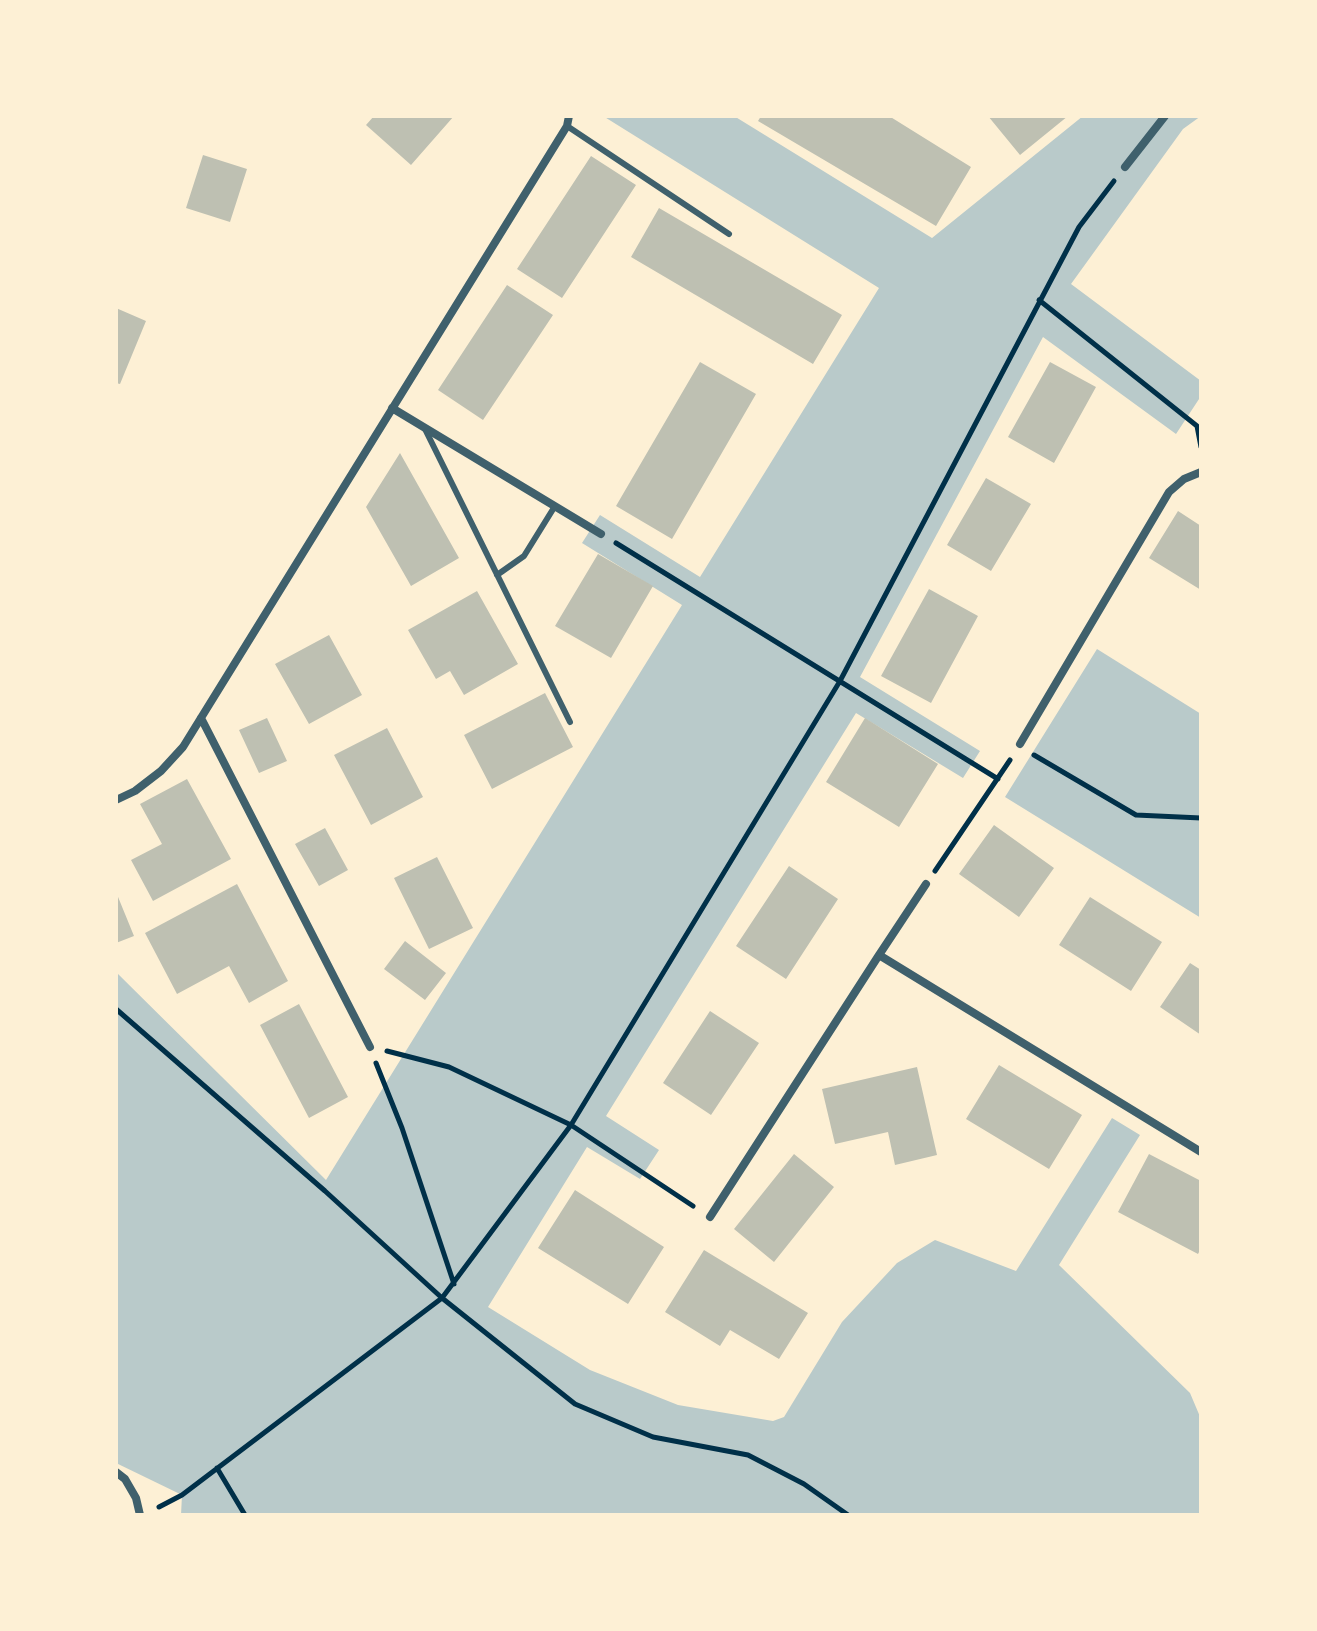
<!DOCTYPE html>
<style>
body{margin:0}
#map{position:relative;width:1317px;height:1631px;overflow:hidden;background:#fdf0d5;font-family:"Fira Sans",sans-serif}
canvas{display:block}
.frame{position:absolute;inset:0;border:118px solid #fdf0d5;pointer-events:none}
</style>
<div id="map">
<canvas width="1317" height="1631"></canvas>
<div class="frame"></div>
</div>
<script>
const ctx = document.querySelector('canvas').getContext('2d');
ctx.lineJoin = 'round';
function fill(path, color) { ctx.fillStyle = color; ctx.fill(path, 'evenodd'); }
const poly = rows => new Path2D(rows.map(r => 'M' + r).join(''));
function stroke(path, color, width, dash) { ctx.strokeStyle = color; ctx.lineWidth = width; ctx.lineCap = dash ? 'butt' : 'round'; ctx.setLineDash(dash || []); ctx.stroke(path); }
fill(poly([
 [603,116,734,116,932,238,1083,116,1201,116,1183,129,1071,284,1201,381,1201,396,1176,434,1043,337,860,677,980,751,963,778,856,713,606,1116,659,1150,640,1179,587,1147,488,1307,590,1370,678,1405,773,1421,784,1417,842,1322,897,1263,935,1240,1016,1271,1112,1118,1140,1135,1059,1265,1190,1393,1201,1419,1201,1515,181,1515,182,1495,116,1463,116,972,326,1180,682,605,582,543,600,515,700,577,879,288],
 [1097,649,1201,714,1201,918,1005,797]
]), '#b9caca');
fill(poly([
 [374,116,454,116,411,165,366,125],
 [761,116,889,116,971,167,936,226,758,121],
 [988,116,1068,116,1020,155],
 [203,155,247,169,230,222,186,208],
 [591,156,636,185,562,298,517,269],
 [659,208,842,315,813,364,631,257],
 [507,285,553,315,483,420,438,390],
 [116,308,146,321,120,384,116,383],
 [700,362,756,394,672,539,616,506],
 [1050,362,1096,387,1054,463,1008,437],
 [400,453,459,558,411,586,366,507],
 [986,478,1031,504,991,571,947,545],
 [1178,511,1201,526,1201,590,1149,558],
 [598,554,653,586,611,658,555,626],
 [929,589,978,616,931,703,881,676],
 [477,591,518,664,464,695,450,671,436,679,408,630],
 [329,635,362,695,309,724,275,664],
 [545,693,573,747,492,789,464,735],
 [267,718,287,761,259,773,239,730],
 [865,718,938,764,899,827,826,782],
 [387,728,423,797,371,825,334,755],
 [187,779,231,859,153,901,131,860,162,844,140,804],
 [994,825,1054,868,1019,917,959,874],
 [325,828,348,870,319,886,295,844],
 [437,857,473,928,429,949,394,878],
 [789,866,838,899,786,979,736,946],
 [237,884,288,981,249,1003,229,966,177,994,145,933],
 [116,892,134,936,116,943],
 [1090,897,1162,942,1131,991,1059,945],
 [405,941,446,973,425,1000,384,969],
 [1190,963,1201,970,1201,1035,1160,1007],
 [299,1004,348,1097,309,1118,260,1025],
 [710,1011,759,1043,711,1115,663,1083],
 [999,1065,1082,1115,1049,1169,966,1119],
 [917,1067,937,1155,895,1165,888,1132,835,1144,822,1089],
 [794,1154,834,1187,774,1262,734,1229],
 [1149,1154,1201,1181,1201,1248,1198,1254,1118,1212],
 [575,1190,664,1247,628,1304,538,1248],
 [704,1250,808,1313,779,1359,730,1330,720,1346,665,1312]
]), '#bec0b2');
stroke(poly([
 [1039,300,1197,426,1201,447],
 [616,543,998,779],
 [1034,755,1136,815,1201,818],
 [935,871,1010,760],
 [116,1009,325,1191,442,1298,575,1404,653,1437,748,1455,804,1484,848,1515],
 [387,1051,449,1067,571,1125,693,1206],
 [376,1063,402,1128,454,1284],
 [217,1468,245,1515],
 [159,1507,182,1495,442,1298,571,1125,840,681,1079,227,1114,181]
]), '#003049', 5);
stroke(poly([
 [567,126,729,234],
 [424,427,570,722],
 [497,575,524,556,555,506]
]), '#3f606c', 6);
stroke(poly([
 [1125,167,1165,116],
 [392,408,601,534],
 [201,718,370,1047],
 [1020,744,1169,492,1184,479,1201,472],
 [116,800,135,791,161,771,183,747,567,126,569,116],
 [879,955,926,884],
 [710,1217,879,955,1201,1152],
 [116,1472,125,1479,136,1498,140,1515]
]), '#3f606c', 8);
</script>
